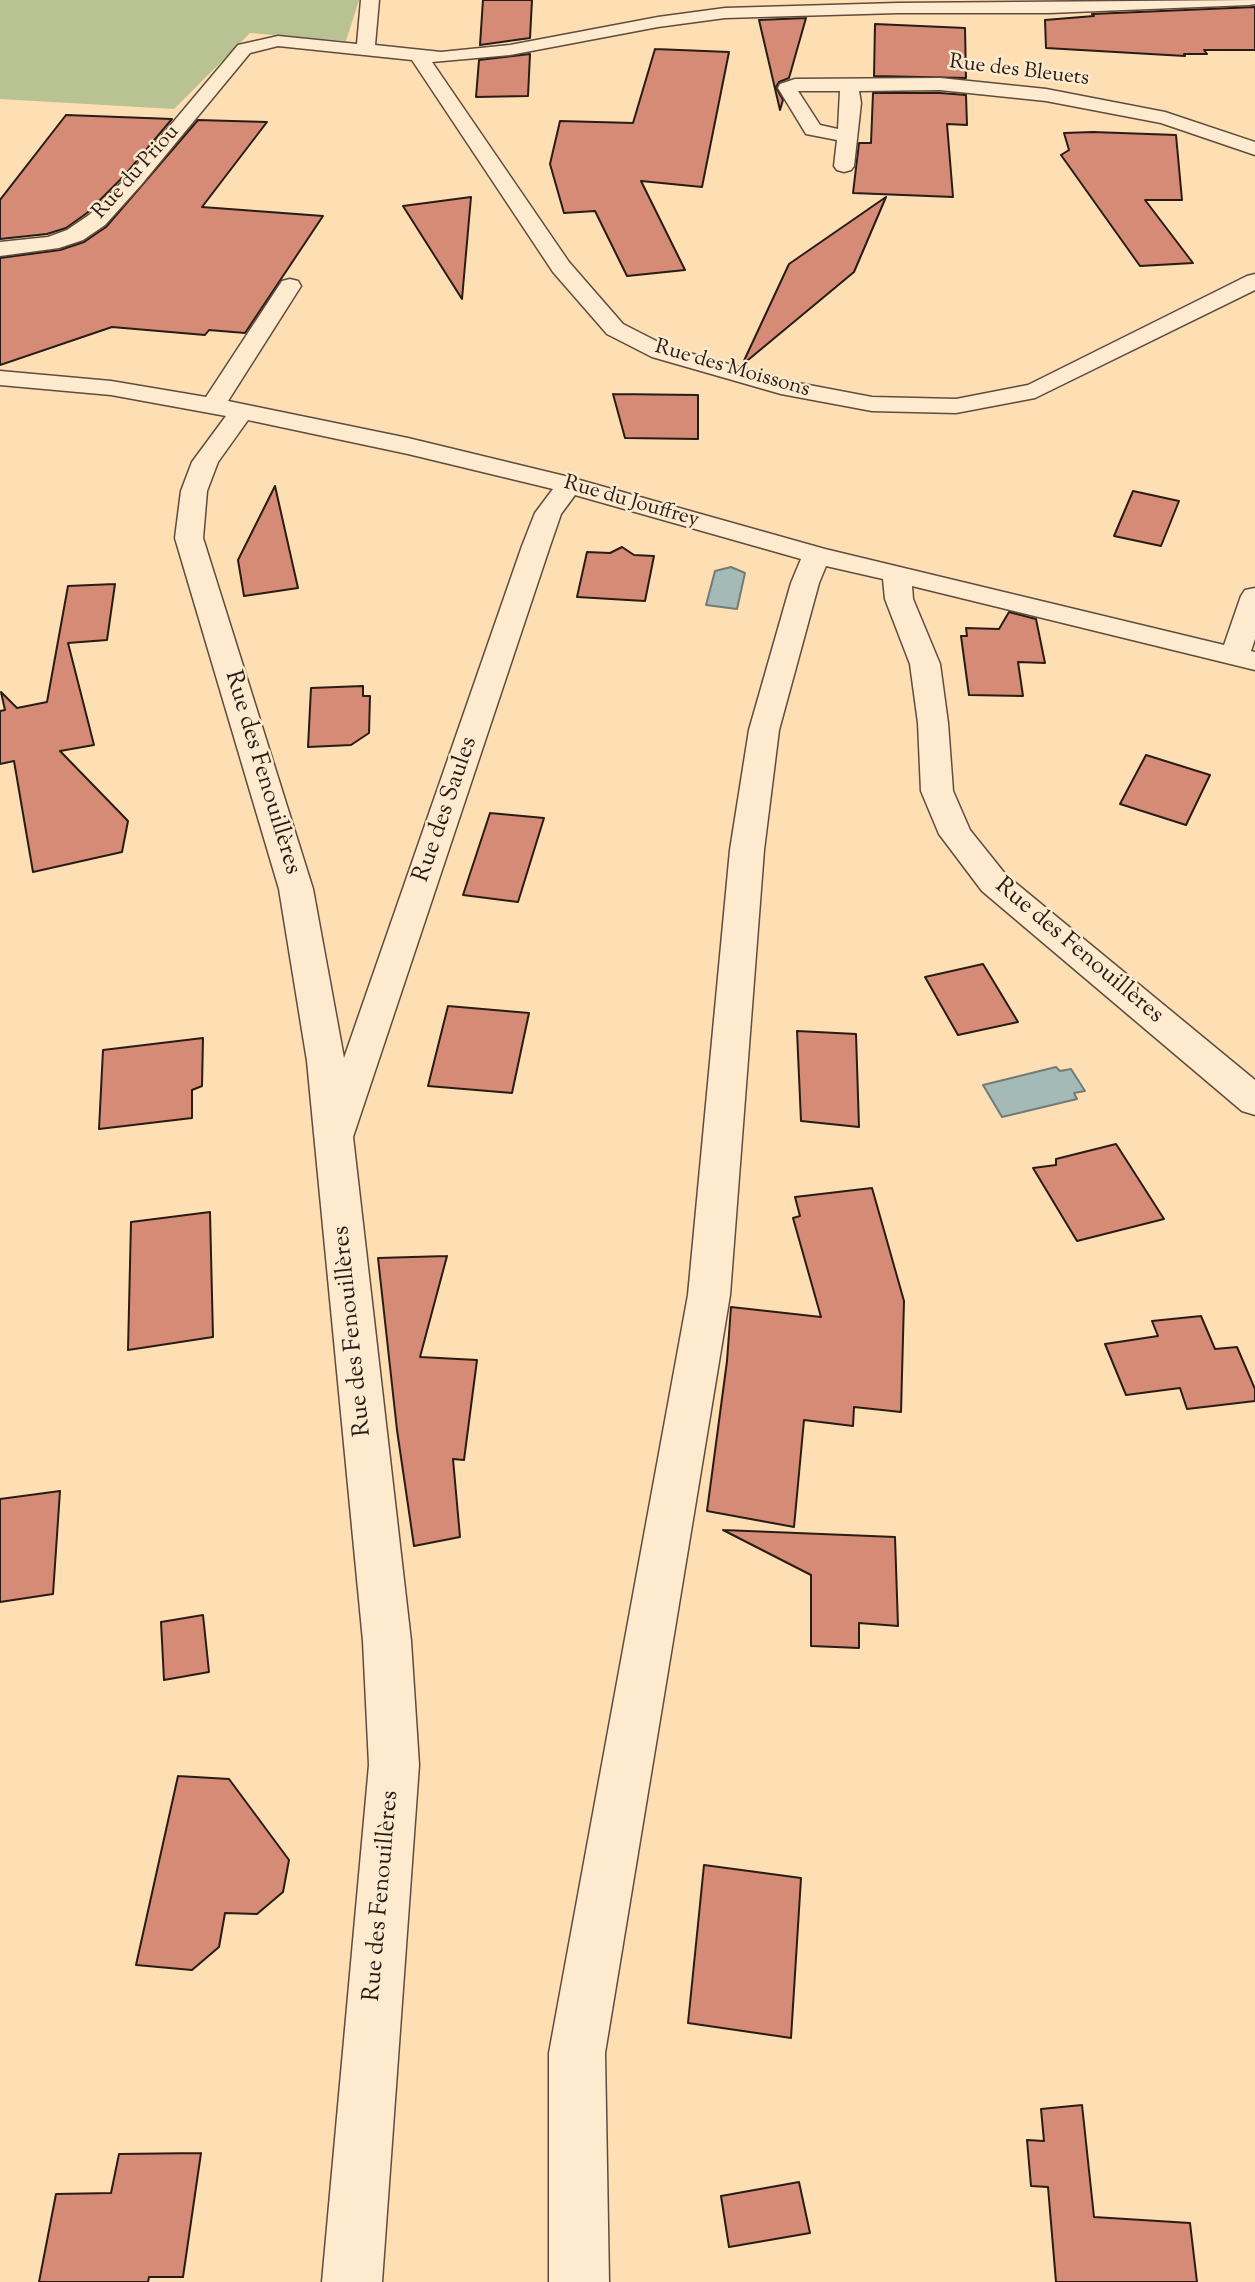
<!DOCTYPE html>
<meta charset="utf-8">
<style>
body{margin:0}
canvas{display:block;background:#fedeb3}
</style>
<canvas width="1255" height="2282"></canvas>
<script>
const ctx = document.querySelector('canvas').getContext('2d');
ctx.lineJoin = 'round';
function fill(path, color) { ctx.fillStyle = color; ctx.fill(path, 'evenodd'); }
const poly = rows => new Path2D(rows.map(r => 'M' + r).join(''));
function stroke(path, color, width, dash) { ctx.strokeStyle = color; ctx.lineWidth = width; ctx.lineCap = dash ? 'butt' : 'round'; ctx.setLineDash(dash || []); ctx.stroke(path); }
function write(font, color, halo, rows, align = 'center') {
  ctx.font = font + ' "Sorts Mill Goudy",serif'; ctx.lineWidth = 5; ctx.setLineDash([]); ctx.textBaseline = 'middle'; ctx.strokeStyle = halo; ctx.fillStyle = color; for (const [text, x, y, turn = 0] of rows) {
    ctx.save(); ctx.translate(x, y); ctx.rotate((+turn || 0) * Math.PI / 180); ctx.textAlign = isNaN(turn) ? turn : align; if (halo) ctx.strokeText(text, 0, 0); ctx.fillText(text, 0, 0); ctx.restore();
  }
}
fill(poly([
 [0,0,359,0,346,41,250,33,174,109,0,99]
]), '#b9c292');
const water = poly([
 [731,567,745,573,737,609,706,605,715,571,731,567],
 [1056,1067,1060,1071,1071,1069,1085,1091,1074,1093,1077,1099,1002,1117,983,1085,1056,1067]
]);
fill(water, '#a3bab6');
stroke(water, '#727b76', 2);
const building = poly([
 [483,0,532,0,530,38,480,45,483,0],
 [1255,7,1255,50,1204,50,1207,54,1184,54,1185,56,1046,48,1045,20,1094,16,1092,14,1255,7],
 [806,18,789,78,779,82,776,87,783,100,780,110,759,20,806,18],
 [875,24,965,28,966,78,874,76,875,24],
 [655,49,729,52,702,187,641,181,685,270,627,276,595,211,564,213,550,164,560,121,633,123,655,49],
 [530,54,528,96,476,97,479,60,530,54],
 [873,93,940,93,966,95,967,125,947,124,953,197,853,193,859,143,871,143,873,93],
 [66,115,172,119,125,175,87,213,66,228,47,234,0,239,0,200,66,115],
 [198,120,267,122,202,207,323,216,245,333,209,330,205,335,112,327,0,365,0,258,60,250,84,242,106,227,198,120],
 [1093,132,1176,135,1182,200,1145,200,1193,263,1140,266,1061,155,1069,150,1064,133,1093,132],
 [471,197,462,299,403,206,471,197],
 [886,197,854,272,742,365,789,264,886,197],
 [613,394,698,395,698,439,625,438,613,394],
 [275,486,298,588,244,596,238,560,275,486],
 [1133,491,1179,501,1161,546,1114,536,1133,491],
 [622,547,634,555,654,556,645,601,577,597,587,552,610,553,622,547],
 [115,584,107,640,68,643,94,745,60,751,128,821,122,852,33,872,14,761,0,764,0,711,5,710,1,692,17,708,47,702,68,586,115,584],
 [1009,612,1036,619,1045,663,1018,662,1023,696,969,695,961,636,967,636,966,628,999,629,1009,612],
 [363,686,363,696,370,696,369,733,351,745,308,747,311,688,363,686],
 [1146,755,1210,775,1186,825,1120,804,1146,755],
 [490,813,544,818,518,902,463,895,490,813],
 [983,964,1018,1022,958,1035,925,977,983,964],
 [448,1006,529,1013,512,1093,428,1086,448,1006],
 [797,1031,856,1034,859,1127,801,1121,797,1031],
 [203,1038,202,1086,192,1090,192,1118,99,1129,103,1050,203,1038],
 [1116,1144,1164,1219,1077,1241,1033,1168,1056,1165,1056,1159,1116,1144],
 [872,1188,904,1301,901,1412,854,1407,853,1426,804,1420,794,1527,707,1511,727,1361,731,1307,821,1317,793,1218,800,1216,795,1197,872,1188],
 [210,1212,213,1337,128,1350,131,1222,210,1212],
 [447,1256,420,1357,477,1360,464,1460,453,1459,460,1537,414,1546,397,1430,378,1258,447,1256],
 [1201,1316,1215,1349,1237,1347,1255,1389,1255,1401,1187,1409,1180,1388,1126,1395,1105,1344,1158,1336,1152,1321,1201,1316],
 [60,1491,53,1594,0,1602,0,1499,60,1491],
 [723,1530,895,1537,898,1626,859,1623,859,1648,811,1646,811,1575,723,1530],
 [203,1615,209,1672,164,1680,161,1622,203,1615],
 [178,1776,229,1779,289,1860,283,1892,257,1914,225,1913,219,1947,192,1970,136,1965,178,1776],
 [704,1865,801,1878,791,2038,688,2023,704,1865],
 [1082,2105,1094,2217,1190,2223,1197,2282,1056,2282,1048,2187,1031,2186,1027,2140,1044,2141,1041,2109,1082,2105],
 [201,2153,183,2277,149,2277,148,2282,39,2282,56,2194,111,2193,119,2154,201,2153],
 [799,2182,810,2233,729,2247,721,2196,799,2182]
]);
fill(building, '#d58b75');
stroke(building, '#281c17', 2);
const minor = poly([
 [361,0,379,0,375,45,441,52,510,45,658,17,725,8,898,3,1255,0,1255,4,1249,5,1049,13,898,13,725,18,658,27,510,55,432,62,569,262,623,324,668,347,793,382,872,397,956,399,1028,385,1247,276,1255,274,1255,290,1035,398,956,413,872,411,781,394,652,357,607,334,553,272,412,60,278,46,250,53,141,185,105,225,83,240,59,248,0,256,0,242,48,237,67,230,89,215,127,177,238,45,278,36,357,44,361,0],
 [940,78,1046,89,1165,112,1255,142,1255,155,1161,123,1046,101,940,90,859,91,861,103,854,166,851,170,844,172,837,170,834,166,837,140,806,134,778,88,780,84,795,79,940,78],
 [798,91,840,91,838,129,820,125,798,91],
 [290,279,298,281,301,286,228,401,408,438,569,477,825,549,1224,645,1241,596,1245,590,1255,588,1255,639,1251,651,1255,652,1255,670,912,586,913,599,940,664,948,723,953,791,970,830,1006,875,1255,1080,1255,1115,1242,1111,982,891,939,834,921,791,918,723,910,664,885,599,883,579,826,566,819,583,779,730,764,850,730,1295,605,2053,609,2282,549,2282,549,2053,688,1295,730,850,749,730,791,583,801,559,575,495,561,514,550,546,353,1137,411,1641,419,1765,382,2282,322,2282,369,1765,363,1641,307,1061,279,889,175,538,181,491,192,462,226,416,111,395,0,385,0,371,111,381,206,397,282,281,290,279],
 [248,420,408,454,553,489,535,513,522,546,344,1058,313,889,203,538,207,491,218,462,248,420]
]);
stroke(minor, '#5e4c3e', 3);
fill(minor, '#feeace');
write('21px', '#281c17', '#feeace', [
 ["Rue des Bleuets",1019,72,7],
 ["Rue du Priou",137,173,-48],
 ["Rue des Moissons",732,370,16],
 ["Rue du Jouffrey",631,503,16]
]);
write('24px', '#281c17', '#feeace', [
 ["Rue des Fenouillères",261,773,73],
 ["Rue des Saules",447,810,-71],
 ["Rue des Fenouillères",1078,952,40],
 ["Rue des Fenouillères",354,1331,-96],
 ["Rue des Fenouillères",383,1896,-85]
]);
</script>
